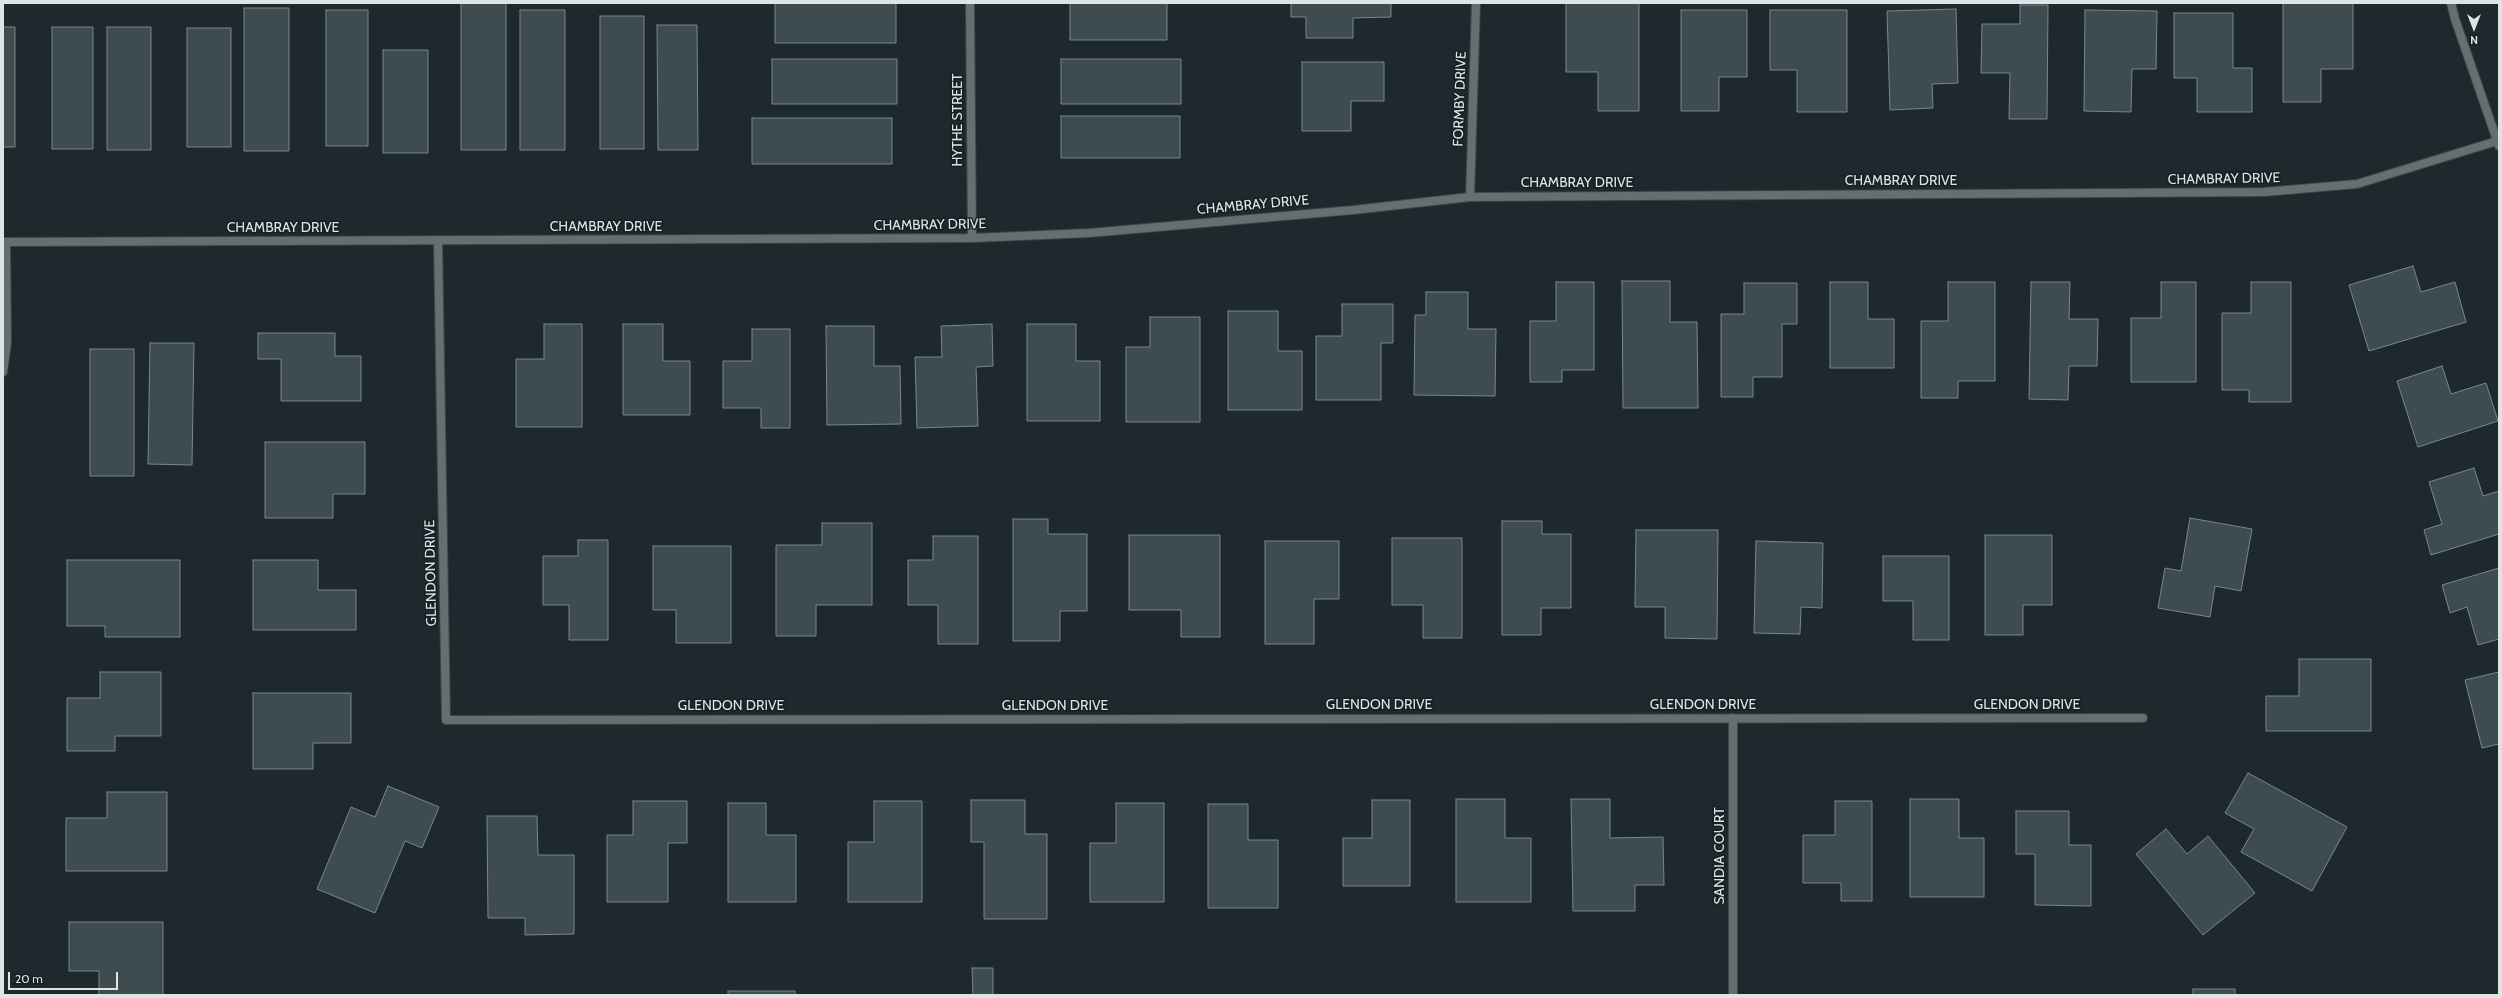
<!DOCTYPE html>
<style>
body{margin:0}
#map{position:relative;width:2502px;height:998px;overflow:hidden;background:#1d292d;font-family:Cabin,sans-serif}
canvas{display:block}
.frame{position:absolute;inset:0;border:4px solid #dde4e7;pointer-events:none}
.north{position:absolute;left:2454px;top:8px;width:40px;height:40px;-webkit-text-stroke:3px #142024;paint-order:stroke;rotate:180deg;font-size:11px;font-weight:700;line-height:16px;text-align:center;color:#dde4e7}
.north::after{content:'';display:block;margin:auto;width:14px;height:18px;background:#dde4e7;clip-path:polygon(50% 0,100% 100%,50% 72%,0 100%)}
.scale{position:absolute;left:8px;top:972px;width:110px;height:18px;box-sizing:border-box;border:2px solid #dde4e7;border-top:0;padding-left:5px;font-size:12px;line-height:14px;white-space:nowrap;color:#dde4e7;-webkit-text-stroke:3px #142024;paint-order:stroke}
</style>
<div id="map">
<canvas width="2502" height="998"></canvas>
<div class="frame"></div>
<div class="north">N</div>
<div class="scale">20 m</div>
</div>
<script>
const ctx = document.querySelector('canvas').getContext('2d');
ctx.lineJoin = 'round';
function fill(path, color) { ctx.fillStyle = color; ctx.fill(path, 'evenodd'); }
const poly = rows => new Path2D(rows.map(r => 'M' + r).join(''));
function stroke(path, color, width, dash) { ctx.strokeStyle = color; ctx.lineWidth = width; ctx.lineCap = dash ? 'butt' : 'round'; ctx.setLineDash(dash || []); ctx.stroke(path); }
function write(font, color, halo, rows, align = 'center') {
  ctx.font = font + ' Cabin,sans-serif'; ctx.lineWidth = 3; ctx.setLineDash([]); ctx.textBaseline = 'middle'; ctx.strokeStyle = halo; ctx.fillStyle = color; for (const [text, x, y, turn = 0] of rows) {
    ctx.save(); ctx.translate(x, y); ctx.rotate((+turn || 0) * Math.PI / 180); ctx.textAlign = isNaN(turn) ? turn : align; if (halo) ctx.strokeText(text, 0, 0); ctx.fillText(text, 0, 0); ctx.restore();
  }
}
const building = poly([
 [461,3,506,3,506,150,461,150,461,3],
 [775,3,896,3,896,43,775,43,775,3],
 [1070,3,1167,3,1167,40,1070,40,1070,3],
 [1291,3,1391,3,1391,17,1353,18,1353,38,1306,38,1306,17,1291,17,1291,3],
 [1566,3,1639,3,1639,111,1598,111,1598,72,1566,72,1566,3],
 [2283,3,2353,3,2353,69,2321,69,2321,102,2283,102,2283,3],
 [2020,5,2048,5,2047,119,2009,119,2010,73,1981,73,1982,24,2020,24,2020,5],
 [244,8,289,8,289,151,244,151,244,8],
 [1956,9,1958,83,1932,84,1933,108,1890,110,1887,11,1956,9],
 [326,10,368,10,368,146,326,146,326,10],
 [520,10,565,10,565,150,520,150,520,10],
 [1681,10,1747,10,1747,77,1719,77,1719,111,1681,111,1681,10],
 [1770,10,1847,10,1847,112,1797,112,1797,70,1770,70,1770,10],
 [2085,10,2157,11,2156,69,2132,69,2131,112,2084,111,2085,10],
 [2174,13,2233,13,2233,68,2252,68,2252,112,2197,112,2197,78,2174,78,2174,13],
 [600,16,644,16,644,149,600,149,600,16],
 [657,25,697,25,698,150,658,150,657,25],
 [3,27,15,27,15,147,3,147,3,27],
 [52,27,93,27,93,149,52,149,52,27],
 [107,27,151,27,151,150,107,150,107,27],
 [187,28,231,28,231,147,187,147,187,28],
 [383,50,428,50,428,153,383,153,383,50],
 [772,59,897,59,897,104,772,104,772,59],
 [1061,59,1181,59,1181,104,1061,104,1061,59],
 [1302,62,1384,62,1384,101,1351,101,1351,131,1302,131,1302,62],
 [1061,116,1180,116,1180,158,1061,158,1061,116],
 [752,118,892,118,892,164,752,164,752,118],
 [2413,266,2421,292,2455,282,2466,322,2369,351,2349,285,2413,266],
 [1622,281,1670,281,1670,322,1697,322,1698,408,1623,408,1622,281],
 [1556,282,1594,282,1594,370,1562,370,1562,382,1530,382,1530,321,1556,321,1556,282],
 [1830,282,1868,282,1868,319,1894,319,1894,368,1830,368,1830,282],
 [1948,282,1995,282,1995,381,1958,381,1958,398,1921,398,1921,321,1948,321,1948,282],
 [2031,282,2070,282,2069,319,2098,319,2097,366,2069,366,2068,400,2029,399,2031,282],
 [2161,282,2196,282,2196,382,2131,382,2131,318,2161,318,2161,282],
 [2251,282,2291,282,2291,402,2249,402,2249,390,2222,390,2222,313,2251,313,2251,282],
 [1744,283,1797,283,1797,324,1782,324,1782,377,1753,377,1753,397,1721,397,1721,314,1744,314,1744,283],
 [1426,292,1468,292,1468,329,1496,329,1495,396,1414,395,1415,315,1426,315,1426,292],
 [1342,304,1393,304,1393,343,1381,343,1381,400,1316,400,1316,336,1342,336,1342,304],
 [1228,311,1278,311,1278,351,1302,351,1302,410,1228,410,1228,311],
 [1150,317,1200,317,1200,422,1126,422,1126,347,1150,347,1150,317],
 [544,324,582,324,582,427,516,427,516,359,544,359,544,324],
 [623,324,663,324,663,361,690,361,690,415,623,415,623,324],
 [992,324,993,366,976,367,978,426,917,428,915,357,942,357,941,326,992,324],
 [1027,324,1076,324,1076,361,1100,361,1100,421,1027,421,1027,324],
 [826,326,874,326,874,366,900,366,901,424,827,425,826,326],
 [752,329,790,329,790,428,761,428,761,408,723,408,723,361,752,361,752,329],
 [258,333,335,333,335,356,361,356,361,401,281,401,281,359,258,359,258,333],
 [150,343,194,343,192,465,148,464,150,343],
 [90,349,134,349,134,476,90,476,90,349],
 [2442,366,2451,394,2486,383,2498,421,2418,447,2397,381,2442,366],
 [265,442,365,442,365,494,333,494,333,518,265,518,265,442],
 [2474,468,2483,496,2499,491,2499,534,2431,555,2424,530,2442,524,2429,482,2474,468],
 [2190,518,2252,529,2241,591,2215,586,2210,617,2158,608,2165,568,2181,571,2190,518],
 [1013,519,1048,519,1048,534,1087,534,1087,611,1060,611,1060,641,1013,641,1013,519],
 [1502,521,1542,521,1542,534,1571,534,1571,608,1541,608,1541,635,1502,635,1502,521],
 [822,523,872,523,872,605,816,605,816,636,776,636,776,545,822,545,822,523],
 [1636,530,1718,530,1717,639,1665,638,1665,607,1635,607,1636,530],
 [1129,535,1220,535,1220,637,1181,637,1181,610,1129,610,1129,535],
 [1985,535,2052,535,2052,605,2023,605,2023,635,1985,635,1985,535],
 [933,536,978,536,978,644,938,644,938,605,908,605,908,560,933,560,933,536],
 [1392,538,1462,538,1462,638,1423,638,1423,605,1392,605,1392,538],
 [578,540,608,540,608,640,569,640,569,605,543,605,543,556,578,556,578,540],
 [1265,541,1339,541,1339,599,1314,599,1314,644,1265,644,1265,541],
 [1756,541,1823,543,1822,608,1801,607,1800,634,1754,633,1756,541],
 [653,546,731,546,731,643,676,643,676,610,653,610,653,546],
 [1883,556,1949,556,1949,640,1913,640,1913,601,1883,601,1883,556],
 [67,560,180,560,180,637,105,637,105,626,67,626,67,560],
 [253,560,318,560,318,590,356,590,356,630,253,630,253,560],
 [2499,568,2499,639,2478,645,2467,607,2450,613,2442,585,2499,568],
 [2299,659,2371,659,2371,731,2266,731,2266,696,2299,696,2299,659],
 [100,672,161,672,161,736,115,736,115,751,67,751,67,698,100,698,100,672],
 [2499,672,2499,744,2482,748,2465,680,2499,672],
 [253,693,351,693,351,743,313,743,313,769,253,769,253,693],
 [2248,773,2347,827,2312,891,2241,852,2254,829,2225,813,2248,773],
 [388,786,439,807,422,848,405,841,375,913,317,889,351,807,375,817,388,786],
 [107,792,167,792,167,871,66,871,66,818,107,818,107,792],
 [1456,799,1505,799,1505,838,1531,838,1531,902,1456,902,1456,799],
 [1571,799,1610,799,1610,838,1663,837,1664,885,1635,885,1635,911,1573,911,1571,799],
 [1910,799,1959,799,1959,838,1984,838,1984,897,1910,897,1910,799],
 [971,800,1025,800,1025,834,1047,834,1047,919,984,919,984,842,971,842,971,800],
 [1372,800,1410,800,1410,886,1343,886,1343,838,1372,838,1372,800],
 [633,801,687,801,687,843,668,843,668,902,607,902,607,835,633,835,633,801],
 [874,801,922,801,922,902,848,902,848,842,874,842,874,801],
 [1835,801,1872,801,1872,901,1841,901,1841,883,1803,883,1803,835,1835,835,1835,801],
 [728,803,766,803,766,835,796,835,796,902,728,902,728,803],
 [1116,803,1164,803,1164,902,1090,902,1090,843,1116,843,1116,803],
 [1208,804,1248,804,1248,840,1278,840,1278,908,1208,908,1208,804],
 [2016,811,2069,811,2069,845,2091,845,2091,906,2035,905,2035,854,2016,854,2016,811],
 [487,816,537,816,538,855,574,855,574,934,525,935,525,918,488,918,487,816],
 [2166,829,2187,854,2208,836,2255,893,2203,935,2136,854,2166,829],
 [69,922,163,922,163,995,99,995,99,971,69,971,69,922],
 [972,968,993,968,993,995,973,995,972,968],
 [2193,989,2235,989,2235,995,2193,995,2193,989],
 [728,991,795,991,795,995,728,995,728,991]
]);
fill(building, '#3e4b4f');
stroke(building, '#79888d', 1);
const minor = poly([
 [970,3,972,238],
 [2451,3,2455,19,2499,146],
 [1470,197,1476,3],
 [438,241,446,720,2143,718],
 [3,242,972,238,1089,233,1353,210,1470,197,2264,192,2357,184,2497,141],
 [3,372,7,343,6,242],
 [1733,995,1733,718]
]);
stroke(minor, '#3c474b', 10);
stroke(minor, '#686e70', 8);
write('14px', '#dde4e7', '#142024', [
 ["FORMBY DRIVE",1460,99,-88],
 ["HYTHE STREET",958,120,-90],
 ["CHAMBRAY DRIVE",2224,179,-1],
 ["CHAMBRAY DRIVE",1901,181],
 ["CHAMBRAY DRIVE",1577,183],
 ["CHAMBRAY DRIVE",1253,205,-5],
 ["CHAMBRAY DRIVE",930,225,-1],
 ["CHAMBRAY DRIVE",606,227],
 ["CHAMBRAY DRIVE",283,228],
 ["GLENDON DRIVE",431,573,-91],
 ["GLENDON DRIVE",1379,705],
 ["GLENDON DRIVE",1703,705],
 ["GLENDON DRIVE",2027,705],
 ["GLENDON DRIVE",731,706],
 ["GLENDON DRIVE",1055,706],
 ["SANDIA COURT",1720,856,-90]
]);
</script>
